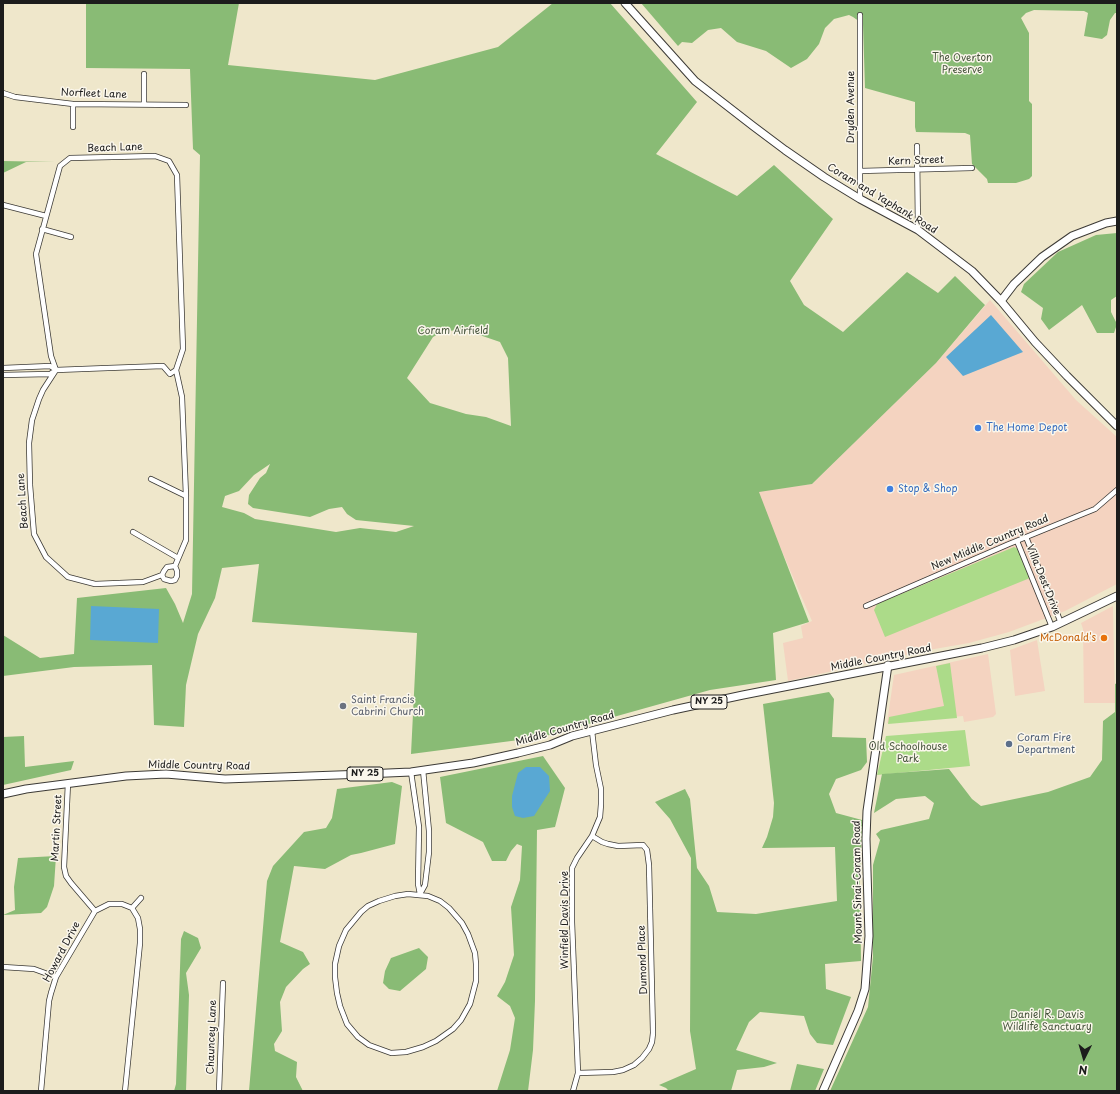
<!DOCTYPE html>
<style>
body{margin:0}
#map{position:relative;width:1120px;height:1094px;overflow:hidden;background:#efe7cb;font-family:"Playpen Sans",sans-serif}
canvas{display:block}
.frame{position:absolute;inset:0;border:4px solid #1c1c1c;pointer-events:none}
.north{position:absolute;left:1064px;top:1038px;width:40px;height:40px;-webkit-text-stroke:3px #fbf7ec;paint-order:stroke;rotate:185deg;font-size:11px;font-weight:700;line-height:16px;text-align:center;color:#1c1c1c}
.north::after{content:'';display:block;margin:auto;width:14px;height:18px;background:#1c1c1c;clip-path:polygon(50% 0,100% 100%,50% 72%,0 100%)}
</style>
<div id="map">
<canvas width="1120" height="1094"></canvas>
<div class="frame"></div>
<div class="north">N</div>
</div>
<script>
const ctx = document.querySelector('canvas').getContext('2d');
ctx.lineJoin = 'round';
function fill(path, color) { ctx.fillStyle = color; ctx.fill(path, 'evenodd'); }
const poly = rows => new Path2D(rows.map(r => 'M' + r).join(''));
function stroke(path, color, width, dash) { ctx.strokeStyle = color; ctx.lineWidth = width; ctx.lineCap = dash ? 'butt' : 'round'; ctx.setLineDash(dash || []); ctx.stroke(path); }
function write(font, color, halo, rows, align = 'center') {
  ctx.font = font + ' "Playpen Sans",sans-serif'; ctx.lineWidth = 3; ctx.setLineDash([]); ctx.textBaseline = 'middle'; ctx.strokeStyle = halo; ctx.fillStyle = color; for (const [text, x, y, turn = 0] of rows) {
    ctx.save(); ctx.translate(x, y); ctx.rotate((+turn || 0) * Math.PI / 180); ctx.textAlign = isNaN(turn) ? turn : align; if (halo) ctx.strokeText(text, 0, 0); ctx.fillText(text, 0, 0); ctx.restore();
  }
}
fill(poly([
 [990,300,1076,400,1117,437,1117,584,1065,611,1009,632,969,643,923,651,788,681,783,643,803,638,801,626,812,621,756,491,812,484,936,363],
 [1113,606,1115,703,1084,703,1083,629,1081,623],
 [1037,640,1045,691,1015,696,1010,650],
 [988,654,996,714,993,717,964,722,963,716,887,723,894,675]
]), '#f4d3c0');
fill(poly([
 [1014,547,1018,549,1030,578,885,637,874,610,877,604],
 [950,663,957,718,888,724,889,717,944,706,936,666],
 [965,730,970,766,877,775,886,736]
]), '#acdb89');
fill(poly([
 [86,3,239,3,228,65,375,80,498,47,553,3,610,3,697,102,656,154,737,196,774,165,833,219,790,281,804,305,843,332,907,272,938,293,955,276,985,305,936,363,812,484,759,492,809,622,773,633,776,680,710,690,542,737,411,754,417,633,252,622,259,564,222,568,215,598,198,634,186,685,184,727,154,725,152,665,74,667,3,676,3,635,40,658,74,654,77,598,166,588,175,604,183,623,192,594,200,155,193,149,190,69,86,68],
 [465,330,500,342,508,358,511,426,486,417,466,414,430,403,407,378,433,337,444,331],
 [270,464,266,473,260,478,249,495,248,504,253,508,310,517,329,509,342,507,347,514,356,520,414,526,396,532,360,528,336,532,255,519,244,513,222,507,225,496,239,491,254,475],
 [641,3,1117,3,1117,13,1115,13,1110,20,1107,35,1102,39,1084,36,1088,13,1084,11,1034,10,1026,13,1021,18,1029,33,1029,101,1032,104,1032,176,1029,179,1016,183,988,183,987,179,972,164,970,135,965,133,916,132,915,127,915,102,865,88,863,24,853,17,849,15,834,19,825,28,819,44,807,59,791,68,766,51,737,42,721,28,708,30,692,43,682,42,678,46],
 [3,161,55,162,26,162,3,173],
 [1117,233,1117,296,1111,300,1111,312,1117,324,1114,333,1097,333,1082,305,1049,330,1041,319,1043,308,1021,292,1024,284,1058,252,1096,235],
 [1117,683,1117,1091,830,1091,868,1007,873,957,873,865,880,840,876,834,881,830,929,819,934,803,925,796,896,799,874,813,882,774,949,769,972,799,981,806,1048,792,1090,777,1102,760,1103,721,1115,712,1115,684],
 [829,692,834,699,832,737,866,738,867,762,861,770,836,779,829,794,836,813,862,820,860,883,861,961,825,964,826,989,851,997,833,1045,817,1043,810,1034,804,1016,760,1012,749,1022,736,1050,777,1063,764,1067,737,1070,731,1091,669,1091,666,1088,659,1085,696,1069,690,1031,691,858,670,819,655,802,685,789,690,799,697,868,709,886,717,912,756,914,837,901,835,847,762,848,767,837,773,817,774,803,763,704],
 [24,736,25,767,74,761,71,770,3,785,3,737],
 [543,756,565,788,555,827,537,830,535,1001,533,1050,528,1091,497,1091,510,1050,515,1018,510,1006,497,996,505,982,514,955,511,907,520,880,522,846,517,844,511,851,506,861,492,861,483,842,446,823,440,777],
 [392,782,402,786,395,844,361,853,351,855,325,869,294,866,280,942,303,952,310,964,303,969,286,987,280,1002,282,1031,274,1044,275,1051,297,1062,296,1077,303,1091,249,1091,267,881,273,866,304,832,326,828,332,818,337,789],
 [56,856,54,886,47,907,41,913,3,915,15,910,14,887,18,858],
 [184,931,198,938,201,948,186,973,189,995,186,1091,174,1091,176,1084,181,939],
 [419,948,428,957,426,969,400,991,389,989,383,983,385,971,391,958],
 [797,1064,824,1069,815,1091,790,1091]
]), '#89bb75');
fill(poly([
 [991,315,1023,352,963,376,946,357],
 [91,606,159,609,158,643,90,640],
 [526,767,540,767,549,776,550,791,534,816,523,818,515,816,512,807,512,796,518,773]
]), '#59a8d3');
const minor = poly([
 [860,15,860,199],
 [144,74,144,104],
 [3,93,15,97,73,104,186,105],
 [73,127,73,104],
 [917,146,918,230],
 [860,171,972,168],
 [3,205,46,216],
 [42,229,71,237],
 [3,368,50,366,56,370],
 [56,370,51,356,36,254,60,166,70,158,155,156,169,161,177,175,183,349,176,370,182,397,186,496,186,540,175,566,177,571,177,576,175,580,171,581,164,579,162,575,164,571,167,567,175,566],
 [56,370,43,390,39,399,32,420,29,443,30,485,34,534,46,557,68,577,95,584,143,582,162,575],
 [3,375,50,374,56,370,108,368,163,366,170,374,176,370],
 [151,479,186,496],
 [133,532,178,558],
 [1026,537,1061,623],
 [1017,541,1052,627],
 [866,606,1009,544,1095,509,1117,490],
 [411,772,419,827,418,884,420,894],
 [68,783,64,867,66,876,71,883,95,911],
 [408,894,428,896,440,901,449,908,462,923,468,934,475,953,476,964,476,981,470,1004,461,1020,453,1029,436,1041,423,1047,406,1052,391,1053,369,1045,358,1037,347,1024,340,1006,337,993,335,977,335,964,339,946,346,930,361,912,368,906,379,901,395,896,408,894],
 [420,894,425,885,429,852,429,831,423,770],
 [132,908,141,898],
 [3,967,34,969,56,977],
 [578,1073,613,1072,623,1070,634,1065,642,1058,649,1049,652,1042,653,1033,649,865,647,850,643,845,618,846,608,844,602,842,592,836],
 [41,1091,49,1001,51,993,56,977,95,911,109,904,122,904,132,908,138,918,140,929,140,943,125,1091],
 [219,1091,223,983],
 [573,1091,578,1073,572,922,572,868,577,858,592,836,600,817,601,804,601,789,596,765,592,731]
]);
const secondary = poly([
 [625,3,695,81,753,126,785,150,824,177,860,199,918,230,972,271,1001,301,1035,342,1067,376,1117,426],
 [1001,301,1014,284,1042,257,1072,236,1106,223,1117,221],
 [823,1091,858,1011,865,989,869,936,866,839,867,811,888,665]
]);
const primary = poly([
 [3,794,26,789,126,776,166,774,225,779,365,774,411,772,473,763,518,753,550,745,572,736,673,710,743,695,982,648,1014,640,1052,627,1117,596]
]);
stroke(minor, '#3c3a36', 6);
stroke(secondary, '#3c3a36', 9);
stroke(primary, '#3c3a36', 9);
stroke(minor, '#fff', 4.5);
stroke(secondary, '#fff', 7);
stroke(primary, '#fff', 7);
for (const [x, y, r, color] of [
 [978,428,4,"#3f7fe0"],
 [890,489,4,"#3f7fe0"],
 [1104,638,4,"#e8710a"],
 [343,706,4,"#6b7280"],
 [1009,744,4,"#5c6f8a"]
]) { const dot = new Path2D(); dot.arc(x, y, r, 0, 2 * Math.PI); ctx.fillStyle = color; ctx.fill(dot); stroke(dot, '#fbf7ec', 1.5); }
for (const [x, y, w] of [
 [709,702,36],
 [365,774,36]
]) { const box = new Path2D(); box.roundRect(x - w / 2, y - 7, w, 14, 3); ctx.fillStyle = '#fbf7ec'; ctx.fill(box); stroke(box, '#1c1c1c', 1); }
write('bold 9px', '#1c1c1c', null, [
 ["NY 25",709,702],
 ["NY 25",365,774]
]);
write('10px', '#47553d', '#fbf7ec', [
 ["The Overton",962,58],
 ["Preserve",962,70],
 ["Coram Airfield",453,331],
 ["Old Schoolhouse",908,747],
 ["Park",908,759],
 ["Daniel R. Davis",1047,1015],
 ["Wildlife Sanctuary",1047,1027]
]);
write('10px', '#1c1c1c', '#fbf7ec', [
 ["Norfleet Lane",94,94,2],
 ["Dryden Avenue",851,107,-90],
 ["Beach Lane",115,148,-2],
 ["Kern Street",916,161,-2],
 ["Coram and Yaphank Road",882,199,31],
 ["Beach Lane",23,501,-94],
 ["New Middle Country Road",990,543,-23],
 ["Villa Dest Drive",1043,580,68],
 ["Middle Country Road",881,658,-11],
 ["Middle Country Road",565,729,-16],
 ["Middle Country Road",199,766,1],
 ["Martin Street",57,828,-87],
 ["Mount Sinai-Coram Road",858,882,-91],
 ["Winfield Davis Drive",565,920,-90],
 ["Howard Drive",62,952,-62],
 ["Dumond Place",643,960,-92],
 ["Chauncey Lane",212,1037,-88]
]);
write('10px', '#366cbe', '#fbf7ec', [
 ["The Home Depot",986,428],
 ["Stop & Shop",898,489]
], 'left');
write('10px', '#c56008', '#fbf7ec', [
 ["McDonald's",1096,638]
], 'right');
write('10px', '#5b616d', '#fbf7ec', [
 ["Saint Francis",351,700],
 ["Cabrini Church",351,712]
], 'left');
write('10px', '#4e5e75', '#fbf7ec', [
 ["Coram Fire",1017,738],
 ["Department",1017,750]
], 'left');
</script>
